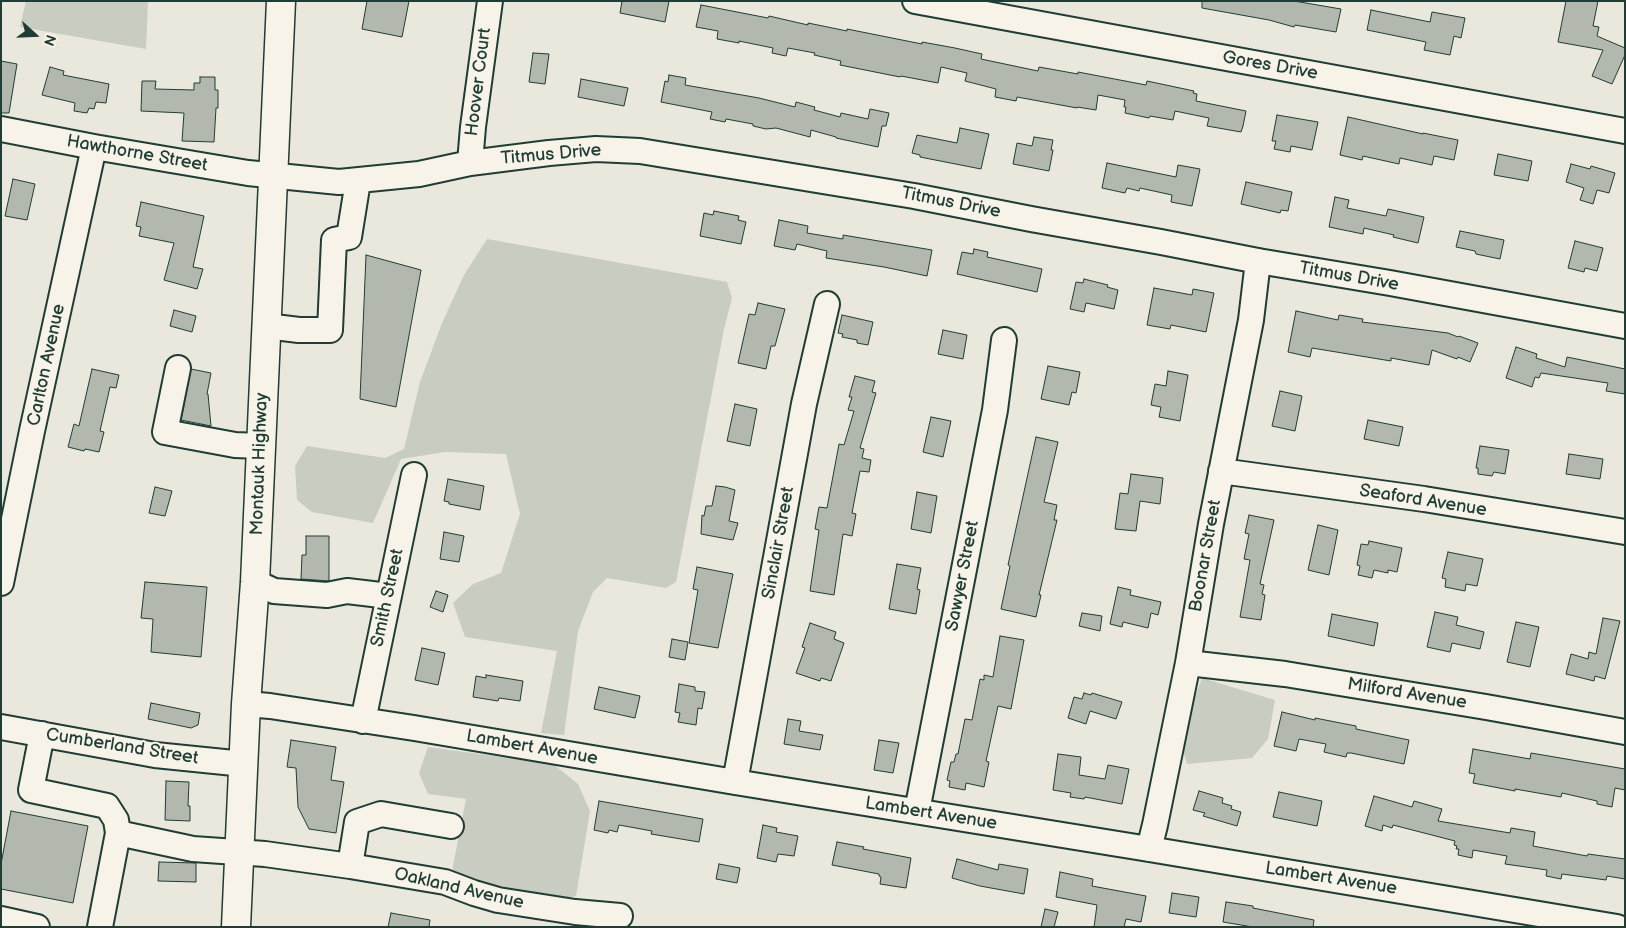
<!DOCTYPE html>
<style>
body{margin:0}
#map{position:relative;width:1626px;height:928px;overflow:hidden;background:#eae8dd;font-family:"Balsamiq Sans",sans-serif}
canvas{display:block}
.frame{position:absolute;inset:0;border:2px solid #1f3d34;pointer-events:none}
.north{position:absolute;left:10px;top:10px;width:50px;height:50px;-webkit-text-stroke:4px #f7f3e8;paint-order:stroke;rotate:110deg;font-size:14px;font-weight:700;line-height:20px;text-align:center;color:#1f3d34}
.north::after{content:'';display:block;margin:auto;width:18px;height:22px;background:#1f3d34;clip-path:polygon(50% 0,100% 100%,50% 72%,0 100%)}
</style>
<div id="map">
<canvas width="1626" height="928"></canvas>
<div class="frame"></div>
<div class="north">N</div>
</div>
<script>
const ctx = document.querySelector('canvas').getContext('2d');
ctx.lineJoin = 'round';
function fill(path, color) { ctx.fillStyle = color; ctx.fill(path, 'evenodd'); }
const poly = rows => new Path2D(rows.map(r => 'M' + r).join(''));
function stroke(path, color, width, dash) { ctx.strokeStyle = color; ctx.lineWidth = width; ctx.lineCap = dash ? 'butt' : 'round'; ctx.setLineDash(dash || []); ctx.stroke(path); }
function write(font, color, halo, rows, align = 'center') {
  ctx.font = font + ' "Balsamiq Sans",sans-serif'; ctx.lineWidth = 4; ctx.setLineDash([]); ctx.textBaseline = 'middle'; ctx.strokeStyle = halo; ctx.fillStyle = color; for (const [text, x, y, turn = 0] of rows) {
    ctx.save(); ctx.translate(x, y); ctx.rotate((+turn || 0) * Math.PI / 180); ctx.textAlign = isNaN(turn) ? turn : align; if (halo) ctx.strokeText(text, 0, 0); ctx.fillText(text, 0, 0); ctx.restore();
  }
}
fill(poly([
 [26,1,148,1,146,49,20,27],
 [487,239,727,282,732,298,724,329,676,582,666,588,607,578,593,592,578,631,564,735,541,733,557,651,465,637,453,603,473,584,501,573,520,514,506,454,445,452,401,459,373,523,312,512,297,500,295,466,307,446,385,458,404,449,420,382,442,323,464,275],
 [1202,678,1275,700,1268,739,1252,758,1187,764,1182,747,1192,705],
 [428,747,553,764,578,784,590,811,576,896,559,900,462,884,452,871,466,799,428,794,419,773]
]), '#c8ccc1');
const building = poly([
 [367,1,409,1,402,37,362,29,367,1],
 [622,1,669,1,665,22,620,13,622,1],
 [1202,1,1294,1,1341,9,1336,32,1295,25,1294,27,1269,20,1202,8,1202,1],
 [1566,1,1598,1,1593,26,1599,27,1597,36,1625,48,1625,55,1612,84,1592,76,1603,50,1558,42,1566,1],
 [701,5,768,18,769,16,808,25,808,23,847,31,847,29,922,44,922,42,955,48,982,54,981,59,1038,71,1039,67,1078,74,1078,72,1146,85,1147,81,1194,91,1193,93,1197,94,1196,101,1246,111,1243,126,1241,132,1207,126,1209,118,1175,111,1173,120,1150,116,1149,118,1125,113,1126,107,1124,107,1125,100,1098,95,1096,110,1077,107,1077,108,1017,97,1016,101,995,97,996,89,965,81,967,73,941,67,938,83,901,76,900,77,840,65,841,61,814,55,815,53,788,48,786,56,772,53,773,48,739,41,739,43,717,39,718,31,696,27,701,5],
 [1371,10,1430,22,1432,12,1465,18,1461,38,1454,36,1450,55,1424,50,1426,42,1367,30,1371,10],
 [533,53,549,54,545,84,529,82,533,53],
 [1,61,17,64,9,113,1,113,1,61],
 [50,67,64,71,63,75,109,84,106,103,96,102,94,109,89,108,87,113,74,111,75,103,42,95,50,67],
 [669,75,686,78,685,85,759,98,795,107,796,102,815,107,814,110,840,117,841,113,868,119,870,109,889,113,886,126,882,126,878,147,836,138,836,137,811,130,810,137,776,128,766,129,753,126,753,124,726,119,725,122,710,119,712,112,661,102,665,81,668,82,669,75],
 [200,77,215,77,215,90,218,90,218,108,216,108,214,142,182,141,184,113,141,111,142,81,156,81,155,89,194,90,194,83,200,83,200,77],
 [581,79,628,88,624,106,578,97,581,79],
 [1277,115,1318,122,1312,150,1291,146,1290,152,1274,149,1276,141,1272,141,1277,115],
 [1348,117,1423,134,1423,133,1458,140,1454,160,1434,156,1432,165,1400,158,1399,164,1363,156,1362,160,1340,155,1348,117],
 [960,128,989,134,981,169,920,157,920,155,912,153,917,135,957,143,960,128],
 [1034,137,1053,140,1051,150,1053,150,1049,171,1013,164,1017,143,1032,146,1034,137],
 [1498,154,1532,161,1528,181,1494,175,1498,154],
 [1107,163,1176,177,1178,165,1200,169,1192,206,1171,202,1172,195,1140,188,1139,191,1127,188,1125,193,1102,188,1107,163],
 [1571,164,1590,169,1591,166,1615,173,1609,193,1597,190,1593,204,1580,200,1584,188,1566,182,1571,164],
 [13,179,35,184,27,220,5,216,13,179],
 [1246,182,1292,192,1288,211,1281,210,1280,213,1241,204,1246,182],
 [1335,197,1349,200,1347,208,1386,216,1388,209,1424,217,1418,243,1393,237,1394,235,1364,228,1363,234,1329,227,1335,197],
 [141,202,204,216,193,267,203,269,197,289,164,280,174,243,139,236,141,227,136,226,141,202],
 [714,211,739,216,738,220,746,222,741,244,700,236,704,213,713,215,714,211],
 [779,220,808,226,807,233,843,239,843,235,932,250,927,276,884,267,826,258,827,251,797,244,795,250,774,246,779,220],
 [1460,231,1504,240,1500,259,1476,254,1475,251,1456,247,1460,231],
 [1575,241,1603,248,1597,271,1585,268,1584,272,1568,268,1575,241],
 [974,249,988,252,987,257,1042,269,1037,292,957,274,962,252,973,254,974,249],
 [366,255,421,270,396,407,360,399,366,255],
 [1084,279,1108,285,1107,287,1118,290,1114,309,1086,303,1084,312,1070,309,1076,282,1083,283,1084,279],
 [1154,288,1192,295,1193,289,1214,293,1206,332,1171,325,1170,329,1147,325,1154,288],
 [758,303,785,309,775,346,771,346,766,369,738,363,749,314,755,315,758,303],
 [174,310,196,316,192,332,170,326,174,310],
 [1296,311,1338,320,1339,315,1363,319,1362,322,1448,333,1458,337,1459,336,1478,343,1470,362,1458,357,1457,359,1432,350,1429,365,1391,358,1391,361,1312,348,1310,357,1288,352,1296,311],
 [842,315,873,322,868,345,857,343,857,340,842,337,843,334,838,333,842,315],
 [943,330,967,335,963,359,938,354,943,330],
 [1516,347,1537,354,1536,358,1565,367,1567,357,1625,369,1625,394,1606,391,1608,383,1541,373,1539,378,1535,377,1532,387,1506,378,1516,347],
 [1048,366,1080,372,1076,393,1072,392,1069,405,1041,399,1048,366],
 [92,369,119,375,116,388,110,387,100,431,104,432,99,452,85,449,84,451,68,447,74,424,79,426,92,369],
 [191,369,211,373,207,394,208,394,211,426,181,420,191,369],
 [1168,371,1188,375,1180,421,1159,417,1161,407,1151,405,1155,384,1166,386,1168,371],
 [855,376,875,381,872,392,876,393,860,448,864,449,862,458,871,460,869,472,860,471,852,513,856,514,852,536,843,534,834,595,810,591,819,530,815,529,819,507,827,508,839,444,844,445,854,411,848,410,852,397,849,397,855,376],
 [1280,391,1302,396,1295,431,1272,426,1280,391],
 [735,404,757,409,750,446,727,441,735,404],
 [931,417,951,421,943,457,923,452,931,417],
 [1368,420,1403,427,1399,446,1364,439,1368,420],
 [1036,437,1058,442,1044,502,1057,505,1054,520,1057,520,1039,595,1041,595,1036,617,1001,609,1010,566,1008,565,1036,437],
 [1480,446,1509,450,1505,474,1494,472,1492,476,1478,474,1478,468,1476,468,1480,446],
 [1569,454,1603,459,1600,479,1566,474,1569,454],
 [1131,474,1163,478,1160,504,1140,501,1136,531,1115,529,1120,493,1128,494,1131,474],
 [448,479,484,486,480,510,449,504,449,502,444,501,448,479],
 [716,486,725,487,735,490,729,521,738,523,733,540,701,534,702,515,704,516,706,506,712,506,716,486],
 [155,487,172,491,165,516,149,513,155,487],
 [917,492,937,496,931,533,911,529,917,492],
 [1249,515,1274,520,1260,584,1264,585,1262,594,1265,595,1261,620,1240,617,1250,560,1244,559,1249,534,1245,533,1249,515],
 [1318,525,1338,530,1329,575,1308,570,1318,525],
 [444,532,464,536,459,562,440,559,444,532],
 [306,536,329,536,329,581,301,579,302,555,306,555,306,536],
 [1369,541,1402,548,1397,572,1388,570,1388,573,1374,570,1372,578,1358,575,1360,566,1357,565,1361,544,1368,545,1369,541],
 [1448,552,1483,559,1477,586,1466,584,1465,591,1445,587,1446,579,1442,578,1448,552],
 [897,564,921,568,917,589,920,590,916,614,889,609,897,564],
 [697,567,733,574,718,648,689,643,698,590,693,589,697,567],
 [145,582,207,587,201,657,151,652,153,619,141,618,145,582],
 [1118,587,1131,590,1130,595,1161,602,1158,615,1151,613,1148,628,1123,622,1122,627,1110,624,1118,587],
 [436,591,448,595,443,612,430,607,436,591],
 [1435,612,1458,617,1456,625,1484,632,1480,649,1452,643,1450,652,1427,647,1435,612],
 [1082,613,1102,616,1100,631,1079,626,1082,613],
 [1332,614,1378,623,1374,646,1328,636,1332,614],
 [1603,618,1620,621,1605,679,1595,676,1594,681,1566,674,1571,654,1588,659,1589,652,1596,654,1603,618],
 [1516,622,1539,627,1530,667,1507,662,1516,622],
 [810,623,836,632,834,639,844,643,831,681,821,678,820,681,796,673,805,648,802,647,810,623],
 [1000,636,1024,640,1011,709,998,706,986,761,989,762,984,787,966,783,965,790,949,787,950,781,947,780,951,762,954,762,956,754,958,754,965,719,972,720,980,679,984,680,984,675,993,677,1000,636],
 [672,639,688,642,685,660,669,657,672,639],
 [422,648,445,653,438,685,415,680,422,648],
 [486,675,523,681,520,701,499,698,498,701,473,697,476,676,486,678,486,675],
 [679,684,695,687,695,691,705,692,702,709,698,708,696,725,678,722,680,713,675,712,679,684],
 [599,687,640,696,635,718,594,709,599,687],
 [1084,693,1091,695,1092,693,1122,702,1116,719,1090,711,1086,724,1068,718,1074,697,1082,699,1084,693],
 [151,703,200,713,198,725,191,728,148,719,151,703],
 [1282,712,1315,720,1315,718,1356,726,1356,729,1409,740,1404,764,1351,753,1347,753,1346,757,1324,752,1326,744,1299,739,1296,751,1274,746,1282,712],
 [788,719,801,721,799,731,823,735,820,750,784,744,788,719],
 [291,740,336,747,331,780,344,782,336,833,309,829,298,807,296,768,287,767,291,740],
 [879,740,899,743,893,773,874,770,879,740],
 [1473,749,1530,759,1531,753,1625,769,1625,790,1615,788,1612,807,1597,804,1597,801,1562,793,1561,797,1515,789,1515,791,1473,783,1475,774,1469,773,1473,749],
 [1058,754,1081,757,1079,775,1105,779,1108,765,1129,769,1122,804,1085,797,1084,799,1070,797,1071,793,1053,790,1058,754],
 [166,781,189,782,188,806,190,806,190,821,165,820,166,781],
 [1199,791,1223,798,1222,803,1232,806,1231,809,1241,812,1237,826,1203,816,1205,813,1193,810,1199,791],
 [1279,792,1322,801,1317,826,1273,817,1279,792],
 [1374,796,1412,807,1414,801,1442,809,1438,821,1510,833,1511,828,1535,832,1533,846,1587,856,1588,854,1625,859,1625,879,1607,876,1606,880,1562,874,1561,879,1546,876,1547,870,1505,864,1507,856,1473,850,1472,858,1458,855,1459,849,1456,849,1457,846,1454,845,1455,841,1393,825,1392,828,1383,825,1382,831,1365,826,1374,796],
 [599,801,703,819,699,842,651,834,652,831,619,825,617,832,609,830,608,833,594,830,599,801],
 [11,811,88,826,73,903,1,889,1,864,11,811],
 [763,825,777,828,776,832,798,836,794,856,778,854,776,862,757,858,763,825],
 [837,842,864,847,863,849,911,858,906,888,880,884,881,877,879,876,879,874,832,865,837,842],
 [957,859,998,870,999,864,1028,869,1024,894,980,886,952,878,957,859],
 [159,862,196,863,196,882,158,881,159,862],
 [719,864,740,868,737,883,716,879,719,864],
 [1060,872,1093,879,1092,886,1146,896,1141,922,1126,919,1124,927,1094,927,1097,905,1056,897,1060,872],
 [1172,893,1199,897,1196,917,1169,913,1172,893],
 [1226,902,1253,906,1253,908,1314,920,1313,927,1253,927,1223,922,1226,902],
 [1045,909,1058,912,1054,927,1041,927,1045,909],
 [391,913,430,920,429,927,388,927,391,913]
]);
fill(building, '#b2b8ae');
stroke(building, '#1f3d34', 1);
const minor = poly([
 [915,1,1625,131],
 [1,129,94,147,248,173,339,182,419,174,470,163,549,153,596,149,640,151,914,196,1031,219,1161,242,1258,261,1390,283,1625,326],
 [470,163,473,127,490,1],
 [266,326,299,330,330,330,334,240,349,237,358,181],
 [178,368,165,432,235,445,261,446],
 [1221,471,1424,499,1625,532],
 [255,582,274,591,327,595,347,591,389,596],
 [1,583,32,431,94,147],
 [1188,663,1285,674,1486,707,1625,732],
 [246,704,270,706,414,728,735,782,1149,849,1617,927],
 [363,721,414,475],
 [1,727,155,755,244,764],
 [42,734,31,790,107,806,116,820,118,833,100,927],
 [735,782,804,404,827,304],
 [917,811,995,410,1004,340],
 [118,833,193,849,265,854,350,866,445,882,474,893,498,900,575,912,620,916],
 [1149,849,1155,825,1188,663,1211,524,1251,320,1258,261],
 [350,866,357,822,381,814,451,826],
 [1,919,37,927]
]);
const major = poly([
 [236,927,246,704,255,582,281,1]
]);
stroke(minor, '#1f3d34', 28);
stroke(major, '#1f3d34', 31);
stroke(minor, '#f7f3e8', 24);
stroke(major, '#f7f3e8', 28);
write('18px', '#1f3d34', '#f7f3e8', [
 ["Gores Drive",1270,66,10],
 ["Hoover Court",479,82,-83],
 ["Hawthorne Street",137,154,10],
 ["Titmus Drive",551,155,-5],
 ["Titmus Drive",951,203,11],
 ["Titmus Drive",1349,277,10],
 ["Carlton Avenue",47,365,-78],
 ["Montauk Highway",260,464,-88],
 ["Seaford Avenue",1423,501,9],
 ["Sinclair Street",779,543,-80],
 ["Boonar Street",1206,556,-80],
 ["Sawyer Street",963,576,-79],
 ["Smith Street",388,598,-78],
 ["Milford Avenue",1407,694,9],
 ["Cumberland Street",122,747,9],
 ["Lambert Avenue",532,748,10],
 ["Lambert Avenue",931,814,9],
 ["Lambert Avenue",1331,879,9],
 ["Oakland Avenue",459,889,13]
]);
</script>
